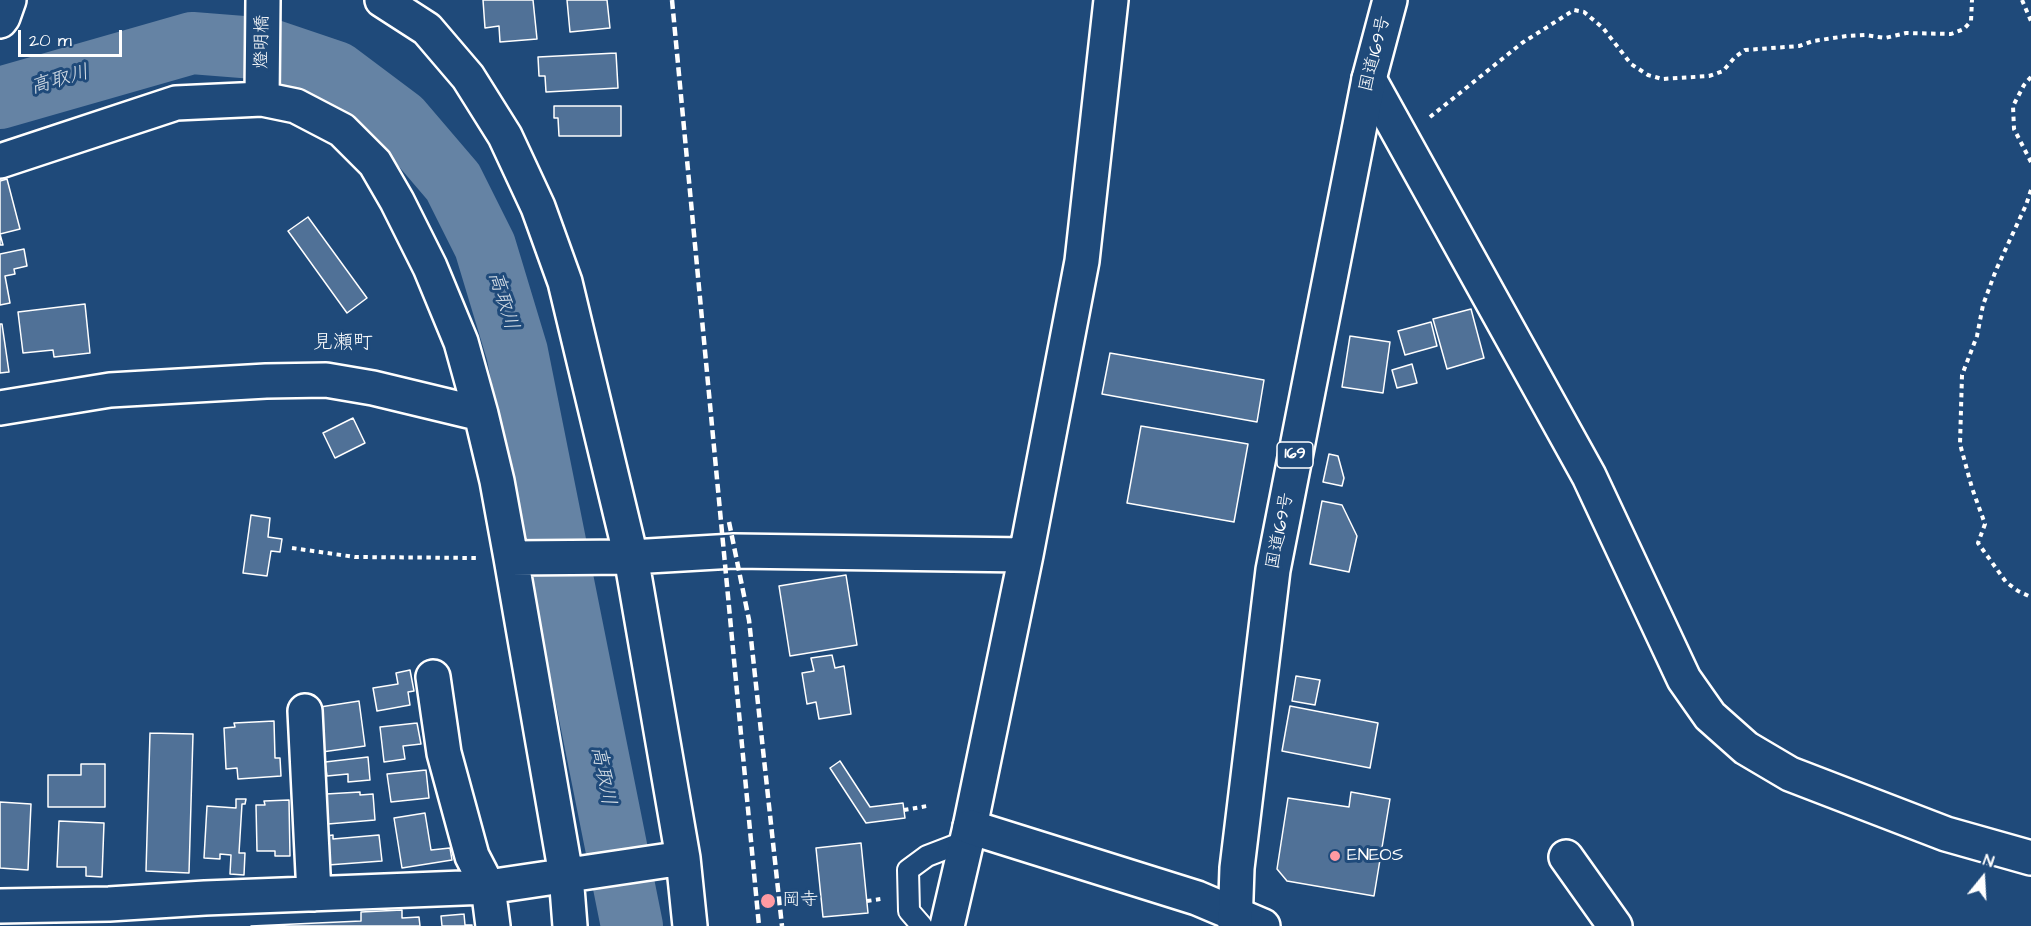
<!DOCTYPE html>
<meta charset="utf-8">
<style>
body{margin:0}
#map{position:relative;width:2031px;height:926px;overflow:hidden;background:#1f4a7a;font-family:"Architects Daughter",sans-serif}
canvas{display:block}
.north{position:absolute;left:1953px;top:848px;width:60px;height:60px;-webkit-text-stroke:4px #1f4a7a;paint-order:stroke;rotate:18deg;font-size:16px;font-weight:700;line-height:24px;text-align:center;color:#fff}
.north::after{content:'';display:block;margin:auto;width:21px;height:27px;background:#fff;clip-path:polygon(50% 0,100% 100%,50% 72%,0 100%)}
.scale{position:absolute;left:18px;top:30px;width:104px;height:27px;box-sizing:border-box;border:3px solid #fff;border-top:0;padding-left:8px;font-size:18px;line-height:21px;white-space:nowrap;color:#fff;-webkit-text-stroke:4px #1f4a7a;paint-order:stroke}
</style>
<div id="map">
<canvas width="2031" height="926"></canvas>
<div class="north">N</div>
<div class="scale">20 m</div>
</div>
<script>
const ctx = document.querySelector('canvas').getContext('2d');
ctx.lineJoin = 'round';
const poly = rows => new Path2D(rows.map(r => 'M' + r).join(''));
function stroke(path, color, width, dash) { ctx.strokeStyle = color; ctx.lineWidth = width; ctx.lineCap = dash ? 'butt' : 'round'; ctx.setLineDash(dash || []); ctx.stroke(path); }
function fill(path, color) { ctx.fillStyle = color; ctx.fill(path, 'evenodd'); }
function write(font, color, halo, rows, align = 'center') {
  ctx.font = font + ' "Architects Daughter","Klee One",sans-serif'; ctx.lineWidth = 6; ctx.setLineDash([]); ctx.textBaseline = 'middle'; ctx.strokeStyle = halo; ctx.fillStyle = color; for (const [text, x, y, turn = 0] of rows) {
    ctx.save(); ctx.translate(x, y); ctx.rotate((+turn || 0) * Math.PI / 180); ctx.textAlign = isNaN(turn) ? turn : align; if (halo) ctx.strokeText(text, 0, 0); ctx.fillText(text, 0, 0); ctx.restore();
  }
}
stroke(poly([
 [0,98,192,43,268,49,336,72,400,120,453,182,485,246,517,352,632,926]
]), '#6583a4', 62);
const building = poly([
 [483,0,533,0,537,39,500,42,499,26,485,28,483,0],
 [567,0,607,0,610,28,570,32,567,0],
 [616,53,618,88,546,92,545,76,539,76,538,57,616,53],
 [554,106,621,106,621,136,559,136,558,118,554,118,554,106],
 [7,179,20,229,0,234,3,245,0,245,0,181,7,179],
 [308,217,367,298,347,313,288,231,308,217],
 [24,249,27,266,14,269,15,274,5,276,10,303,0,305,0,254,24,249],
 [85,304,90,353,54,357,53,350,23,353,18,312,85,304],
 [1471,309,1484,358,1447,369,1433,319,1471,309],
 [1431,322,1437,346,1405,355,1398,331,1431,322],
 [0,324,2,324,9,372,0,373,0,324],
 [1350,336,1390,342,1383,393,1342,387,1350,336],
 [1110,353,1264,380,1257,422,1102,394,1110,353],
 [1412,364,1417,383,1397,388,1392,370,1412,364],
 [353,418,365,443,335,458,323,433,353,418],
 [1141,426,1248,444,1234,522,1127,503,1141,426],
 [1329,454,1338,456,1344,478,1342,486,1323,482,1329,454],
 [1322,501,1342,505,1357,536,1349,572,1310,564,1322,501],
 [251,515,270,518,268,537,282,539,280,552,271,551,267,576,243,573,251,515],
 [846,575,857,645,790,656,779,586,846,575],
 [832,655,835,668,844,666,851,714,819,719,816,702,807,704,802,673,814,671,811,658,832,655],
 [410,670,414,691,408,692,410,705,377,711,373,688,398,684,396,673,410,670],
 [1296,676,1320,680,1315,705,1292,701,1296,676],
 [359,701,365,746,322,752,320,707,359,701],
 [1290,706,1378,723,1370,768,1282,751,1290,706],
 [274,721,275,758,280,758,281,776,238,779,237,768,226,769,224,728,235,727,234,723,274,721],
 [417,723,421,744,403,746,405,759,384,762,380,727,417,723],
 [150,733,193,734,189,873,146,871,150,733],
 [368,757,370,780,348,782,348,774,327,776,325,762,368,757],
 [840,761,870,807,903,803,905,818,866,823,830,768,840,761],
 [81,764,105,764,105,807,48,807,48,775,81,775,81,764],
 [426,770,429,798,391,802,387,774,426,770],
 [360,792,360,795,373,794,375,820,328,824,326,794,360,792],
 [1351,792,1390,799,1374,896,1287,881,1277,869,1288,798,1349,807,1351,792],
 [236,799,246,799,245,804,242,804,239,853,245,853,244,875,230,874,231,855,220,854,220,859,204,858,207,806,236,808,236,799],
 [289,800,290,856,275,856,275,851,257,851,256,805,265,805,264,801,289,800],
 [0,802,31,804,28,870,0,868,0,802],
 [425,813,431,850,450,848,452,860,402,868,394,818,425,813],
 [59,821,104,823,102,877,86,876,86,867,57,867,59,821],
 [333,835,333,839,379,835,382,861,328,865,326,836,333,835],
 [861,843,868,913,823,917,816,848,861,843],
 [402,910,402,918,419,917,420,926,251,926,361,921,361,912,402,910],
 [464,914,465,925,472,925,472,926,442,926,441,916,464,914]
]);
fill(building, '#507197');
stroke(building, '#fff', 1.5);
const lane = poly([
 [922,926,909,911,908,870,927,856,966,841]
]);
const street = poly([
 [382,0,427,29,468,77,505,136,538,207,565,282,631,557,683,858,690,926],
 [0,21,3,17,9,0],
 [1369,79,1589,476,1684,679,1710,716,1746,748,1790,774,1946,834,2031,858],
 [262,99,263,0],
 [0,161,176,103,262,99,296,106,342,130,375,163,397,201,430,267,461,342,481,414,497,481,511,558,566,875,570,926],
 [0,408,110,390,266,381,326,380,373,388,481,414],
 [511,558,631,557,734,551,1026,555],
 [433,677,444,753,472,856,488,887,493,926],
 [305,711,314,894],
 [1566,857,1615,926],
 [0,906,109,904,205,898,488,887,683,858],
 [947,926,970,827,1026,555,1082,261,1111,0]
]);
const secondary = poly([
 [970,827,1197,898,1263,926]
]);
const highway = poly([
 [1235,926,1237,868,1273,570,1369,79,1390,0]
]);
stroke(lane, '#fff', 24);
stroke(street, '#fff', 38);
stroke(secondary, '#fff', 38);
stroke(highway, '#fff', 38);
stroke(poly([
 [2022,0,2031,21],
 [2031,77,2024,85,2013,106,2014,129,2031,162],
 [1430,117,1522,43,1574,10,1584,12,1603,28,1631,64,1648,75,1662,79,1709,76,1723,71,1735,57,1745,50,1799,46,1813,41,1847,36,1865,35,1885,38,1906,33,1951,34,1964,29,1971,21,1972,0],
 [2031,190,2026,205,1996,270,1983,305,1977,336,1962,375,1960,444,1972,488,1985,524,1978,543,2006,582,2018,591,2031,597],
 [292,548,355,557,477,558],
 [904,810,927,806],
 [867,901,881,899]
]), '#fff', 4, [4.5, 4.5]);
stroke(lane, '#1f4a7a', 20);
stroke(street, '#1f4a7a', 33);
stroke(secondary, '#1f4a7a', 33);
stroke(highway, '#1f4a7a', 33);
stroke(poly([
 [672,0,759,926],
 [729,522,749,620,782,926]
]), '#fff', 4.5, [9, 4.5]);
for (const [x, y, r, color] of [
 [1335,856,6,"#ff9aa2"],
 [768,901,8,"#ff9aa2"]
]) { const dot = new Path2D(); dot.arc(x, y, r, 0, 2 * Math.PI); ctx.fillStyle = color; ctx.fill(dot); stroke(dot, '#1f4a7a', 2); }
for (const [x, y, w] of [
 [1295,455,36]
]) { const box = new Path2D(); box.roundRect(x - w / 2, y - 13, w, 26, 4.5); ctx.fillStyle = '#1f4a7a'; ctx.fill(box); stroke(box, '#fff', 1.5); }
write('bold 16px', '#fff', null, [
 ["169",1295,455]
]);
write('18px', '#fff', '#1f4a7a', [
 ["燈明橋",263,42,-89],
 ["国道169号",1376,54,-76],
 ["国道169号",1281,531,-79]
]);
write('18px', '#fff', '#1f4a7a', [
 ["ENEOS",1347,856],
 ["岡寺",782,901]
], 'left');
write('italic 20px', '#d8e0e8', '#1f4a7a', [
 ["高取川",60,81,-16],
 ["高取川",502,301,73],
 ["高取川",602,776,79]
]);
write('20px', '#fff', '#1f4a7a', [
 ["見瀬町",343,344]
]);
</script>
